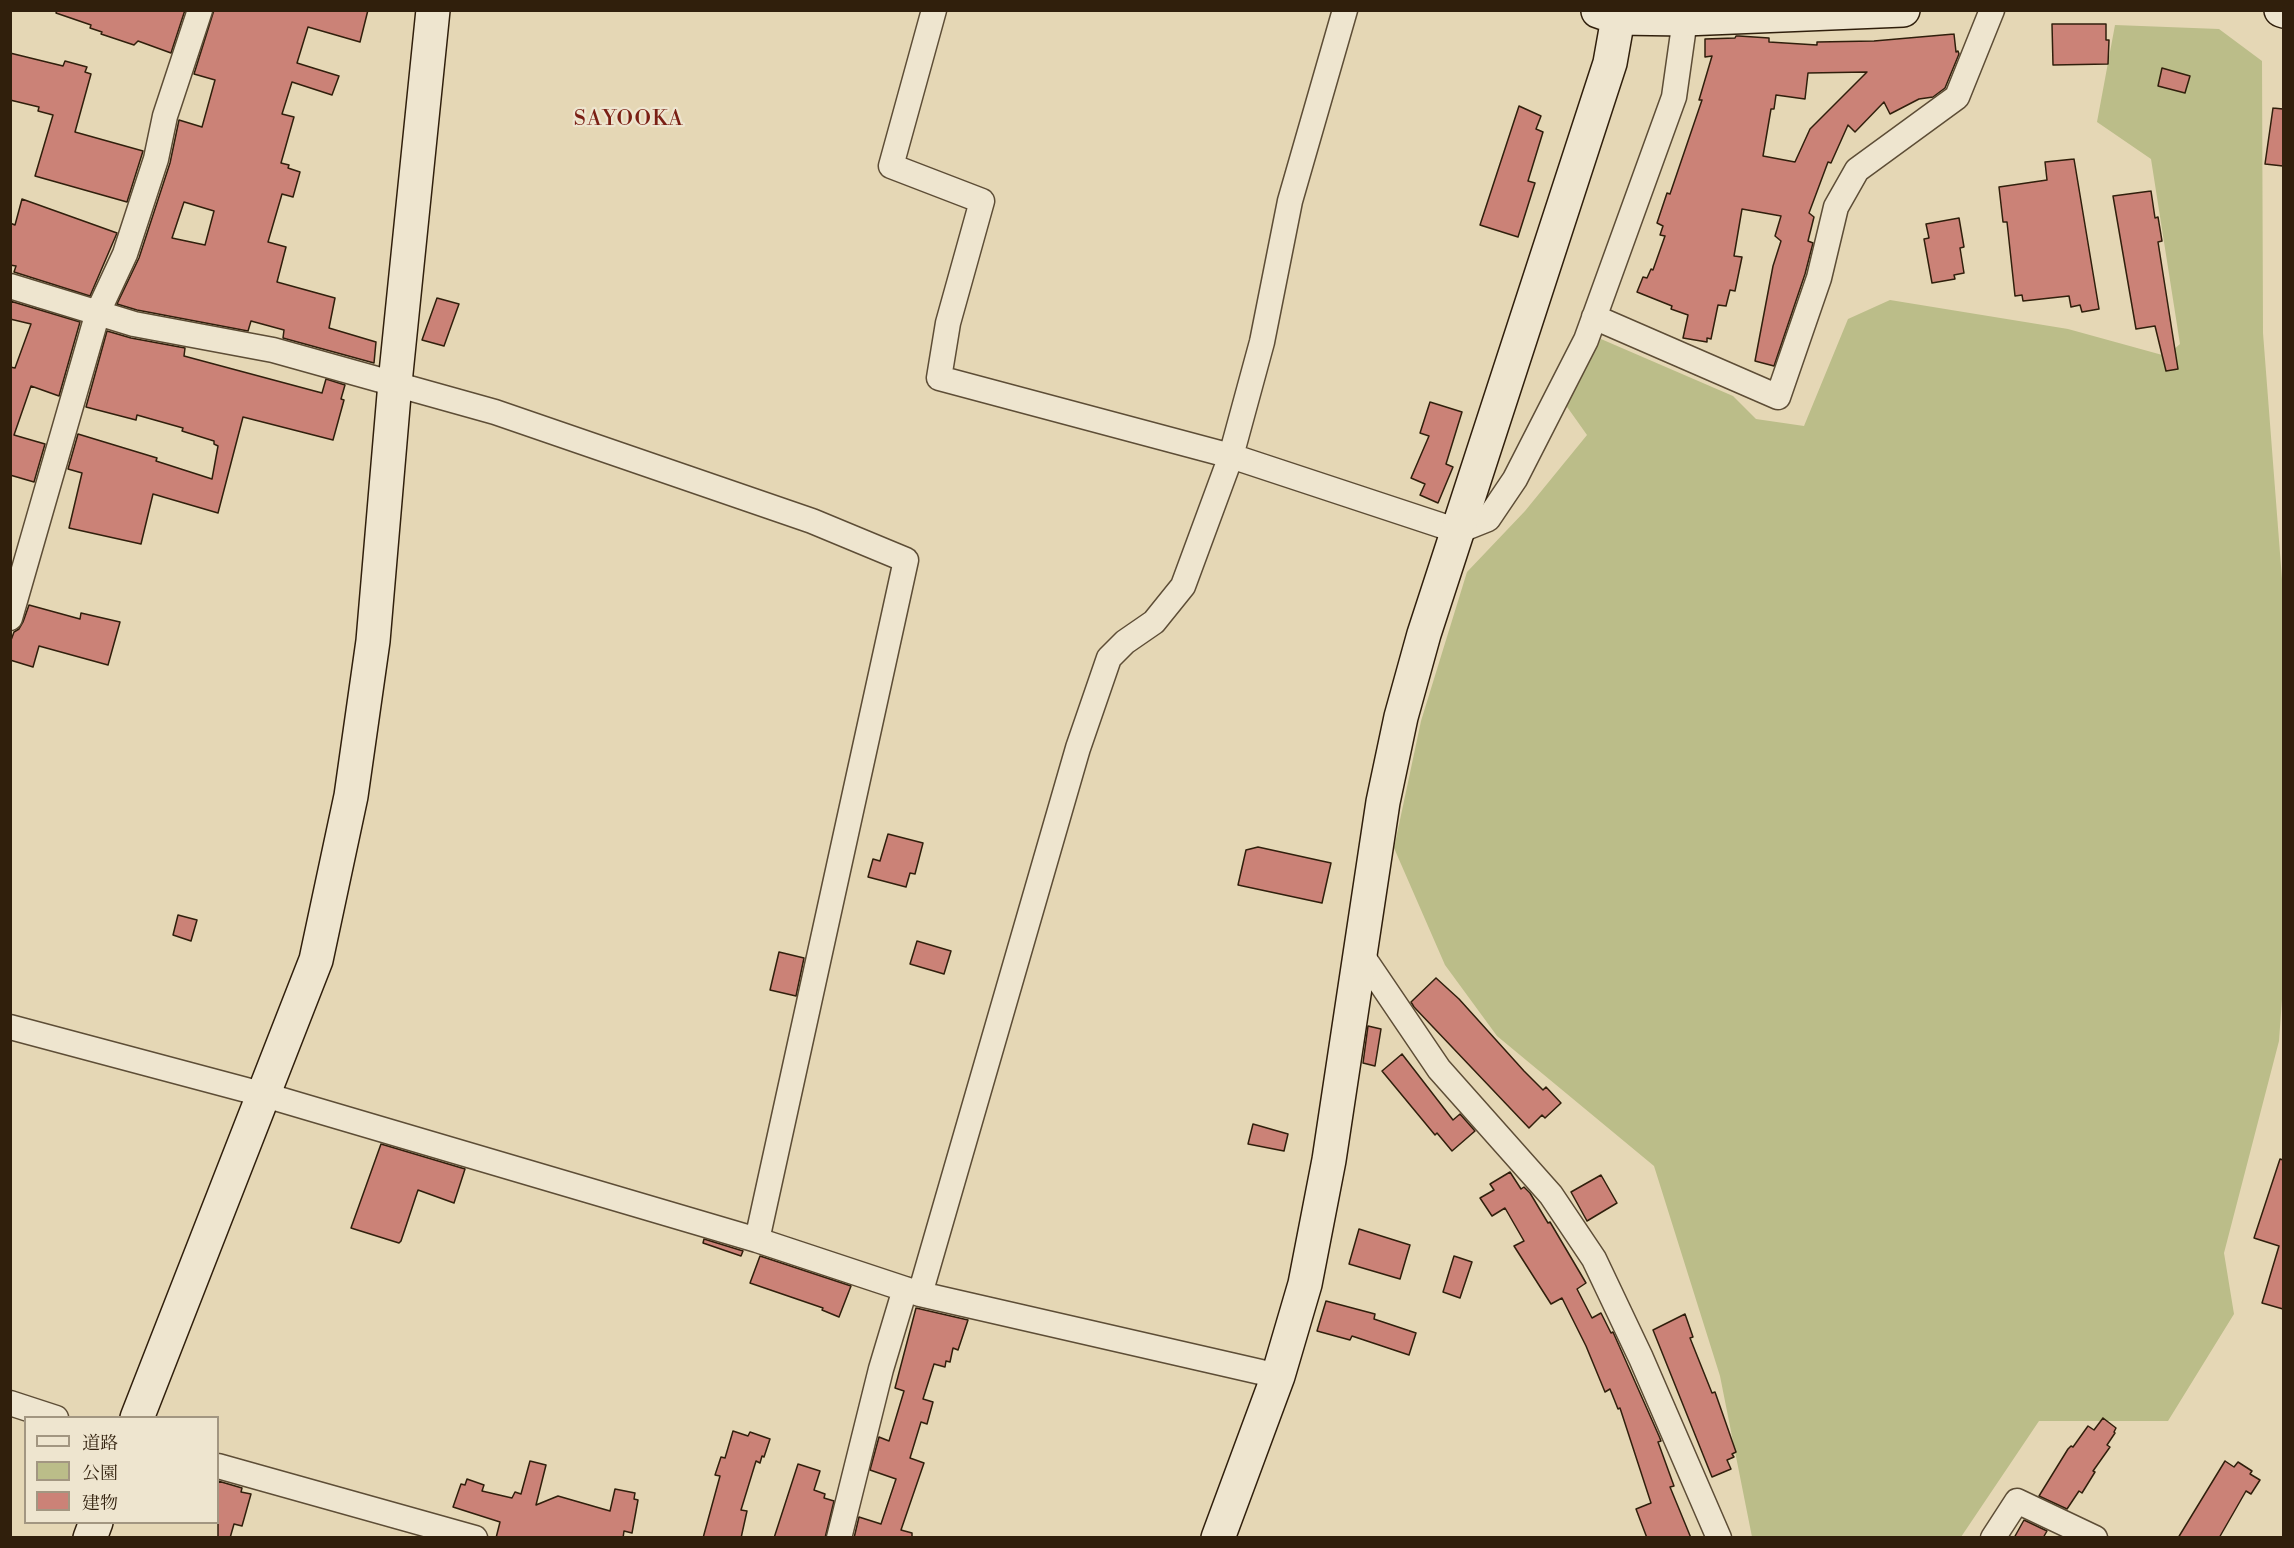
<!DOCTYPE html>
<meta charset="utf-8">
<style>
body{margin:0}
#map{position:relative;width:2294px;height:1548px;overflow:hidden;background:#e5d7b5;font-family:"Libre Bodoni","Noto Serif JP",serif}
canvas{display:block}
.frame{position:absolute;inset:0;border:12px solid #301f0c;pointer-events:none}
.legend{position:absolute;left:24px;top:1416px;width:195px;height:108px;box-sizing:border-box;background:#eee5cf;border:2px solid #a29681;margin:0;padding:8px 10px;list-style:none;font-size:18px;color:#301f0c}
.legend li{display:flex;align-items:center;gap:12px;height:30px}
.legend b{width:30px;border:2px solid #a29681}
</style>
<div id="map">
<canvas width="2294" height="1548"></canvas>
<div class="frame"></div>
<ul class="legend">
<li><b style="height:8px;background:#eee5cf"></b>道路</li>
<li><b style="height:16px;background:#bbbd89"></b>公園</li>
<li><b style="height:16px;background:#cb8277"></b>建物</li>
</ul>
</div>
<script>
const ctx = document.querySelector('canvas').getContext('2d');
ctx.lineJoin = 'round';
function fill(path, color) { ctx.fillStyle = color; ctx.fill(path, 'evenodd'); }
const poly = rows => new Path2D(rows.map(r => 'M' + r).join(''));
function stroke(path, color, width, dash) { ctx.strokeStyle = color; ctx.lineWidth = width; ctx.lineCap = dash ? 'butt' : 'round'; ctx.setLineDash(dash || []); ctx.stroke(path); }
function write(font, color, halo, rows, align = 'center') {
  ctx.font = font + ' "Libre Bodoni",serif'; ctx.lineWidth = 4.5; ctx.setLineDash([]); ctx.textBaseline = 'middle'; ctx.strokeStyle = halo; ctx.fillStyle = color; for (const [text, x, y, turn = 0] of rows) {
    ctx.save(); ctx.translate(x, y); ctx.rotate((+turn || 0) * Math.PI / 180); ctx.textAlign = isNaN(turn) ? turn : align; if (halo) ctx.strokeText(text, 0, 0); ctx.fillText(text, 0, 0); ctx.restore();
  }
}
fill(poly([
 [2115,25,2219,29,2262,61,2263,333,2284,605,2284,971,2279,1041,2224,1253,2234,1314,2168,1421,2039,1421,1961,1537,1752,1537,1720,1376,1654,1166,1497,1036,1445,965,1394,848,1421,721,1467,572,1525,511,1587,435,1565,404,1601,339,1733,396,1756,419,1804,426,1848,319,1890,300,2068,329,2166,356,2180,344,2151,159,2097,122]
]), '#bbbd89');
const building = poly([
 [57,10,185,10,171,53,138,41,134,45,101,34,102,32,90,28,91,25,56,13,57,10],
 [214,10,368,10,360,42,308,27,297,63,339,76,332,95,292,82,282,114,294,117,281,163,289,165,288,168,300,172,293,197,282,194,268,242,286,247,277,282,335,298,329,328,376,342,374,363,283,338,284,330,251,321,248,331,137,310,117,304,139,258,170,163,179,120,202,127,215,80,194,74,214,10],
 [184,202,214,211,205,245,172,238,184,202],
 [2052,24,2106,24,2106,40,2109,40,2108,64,2053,65,2052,24],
 [1954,34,1956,52,1958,51,1959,54,1945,88,1933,97,1919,99,1890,114,1884,102,1855,132,1848,125,1831,163,1828,162,1809,213,1814,217,1808,241,1813,243,1805,274,1774,366,1755,361,1773,266,1781,241,1775,236,1781,216,1742,209,1734,256,1742,257,1735,291,1730,290,1726,306,1718,305,1711,339,1707,338,1707,342,1683,338,1688,315,1671,309,1672,306,1637,292,1643,277,1647,278,1651,269,1653,270,1665,236,1660,235,1663,226,1657,223,1667,193,1670,194,1702,100,1699,100,1712,56,1705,57,1705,39,1735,38,1736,36,1739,36,1769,38,1769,42,1817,45,1817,42,1874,41,1954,34],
 [1867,72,1810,129,1795,162,1763,156,1771,109,1774,109,1776,95,1805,99,1808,73,1867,72],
 [10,53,63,66,65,61,87,67,85,72,91,74,75,132,143,151,127,202,35,176,53,115,38,111,39,107,10,100,10,53],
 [2162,68,2190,76,2185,93,2158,86,2162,68],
 [1519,106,1541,116,1536,129,1543,132,1528,181,1535,183,1518,237,1480,225,1519,106],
 [2273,108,2283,109,2283,166,2265,164,2273,108],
 [2074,159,2099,309,2082,312,2080,305,2071,307,2069,296,2023,301,2022,295,2015,296,2007,222,2003,222,1999,187,2047,180,2045,162,2074,159],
 [2151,191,2155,218,2158,217,2162,241,2158,242,2178,369,2166,371,2155,326,2136,329,2113,196,2151,191],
 [22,199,117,233,90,296,14,272,16,266,10,265,10,223,15,225,22,199],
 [1959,218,1964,247,1960,248,1964,273,1954,275,1955,279,1932,283,1924,239,1929,238,1926,224,1959,218],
 [437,298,459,304,444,346,422,340,437,298],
 [10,301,80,322,59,396,31,386,14,435,45,444,34,482,10,475,10,367,15,368,31,324,10,319,10,301],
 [107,331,131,338,185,348,184,356,322,393,326,379,345,385,341,399,344,400,333,440,243,417,218,513,153,494,141,544,69,528,82,473,68,469,78,434,157,458,156,461,212,479,218,446,214,444,214,441,182,431,183,428,137,415,136,420,86,407,107,331],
 [1430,402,1462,412,1446,464,1453,467,1438,503,1420,495,1425,484,1411,478,1429,436,1420,433,1430,402],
 [29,605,80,619,81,613,120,622,108,665,39,646,33,667,10,660,10,643,14,632,19,629,23,622,29,605],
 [888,834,923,843,915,874,910,873,906,887,868,877,873,859,880,861,888,834],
 [1258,847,1331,863,1322,903,1238,885,1246,850,1258,847],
 [178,915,197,920,191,941,173,935,178,915],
 [917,941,951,951,944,974,910,964,917,941],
 [779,952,804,958,796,996,770,990,779,952],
 [1436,978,1459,999,1524,1071,1543,1090,1546,1087,1561,1103,1545,1118,1542,1115,1529,1128,1414,1007,1411,1002,1436,978],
 [1368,1026,1381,1029,1375,1066,1363,1063,1368,1026],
 [1402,1054,1453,1120,1460,1114,1475,1131,1452,1151,1437,1133,1435,1135,1382,1071,1402,1054],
 [1253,1124,1288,1134,1284,1151,1248,1144,1253,1124],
 [381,1144,465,1169,454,1203,418,1190,401,1241,399,1243,351,1228,381,1144],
 [2280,1159,2283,1160,2283,1309,2262,1303,2279,1246,2254,1238,2280,1159],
 [1510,1172,1521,1189,1524,1187,1530,1193,1548,1223,1550,1222,1586,1283,1577,1289,1592,1318,1601,1313,1611,1333,1613,1332,1659,1436,1661,1441,1658,1442,1674,1486,1670,1487,1691,1538,1647,1538,1636,1509,1651,1503,1620,1408,1618,1409,1610,1389,1605,1392,1586,1346,1562,1298,1551,1304,1514,1246,1524,1241,1505,1208,1492,1216,1480,1198,1494,1190,1490,1184,1510,1172],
 [1601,1175,1617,1203,1587,1221,1571,1192,1601,1175],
 [1359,1229,1410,1245,1400,1279,1349,1264,1359,1229],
 [704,1239,743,1251,741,1256,703,1243,704,1239],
 [760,1256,851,1286,839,1317,822,1310,823,1308,750,1283,760,1256],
 [1454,1256,1472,1262,1460,1298,1443,1292,1454,1256],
 [1326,1301,1375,1314,1374,1319,1416,1333,1409,1355,1352,1336,1350,1340,1317,1331,1326,1301],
 [916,1308,968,1320,958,1350,953,1348,950,1362,946,1361,945,1367,934,1364,923,1399,933,1402,927,1424,921,1422,910,1458,924,1463,901,1530,912,1533,912,1538,854,1538,859,1517,881,1524,896,1479,870,1470,879,1437,889,1441,904,1391,895,1388,916,1308],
 [1685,1314,1693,1337,1690,1338,1712,1393,1715,1392,1736,1452,1732,1454,1734,1457,1727,1460,1731,1469,1712,1477,1653,1330,1685,1314],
 [2103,1418,2116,1428,2114,1432,2115,1433,2107,1445,2110,1447,2093,1471,2095,1472,2082,1493,2079,1491,2067,1509,2039,1496,2068,1449,2071,1446,2073,1447,2088,1426,2094,1430,2103,1418],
 [733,1431,748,1436,750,1432,770,1439,764,1457,762,1456,760,1463,756,1461,741,1510,747,1511,741,1538,703,1538,720,1476,715,1475,721,1457,725,1458,733,1431],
 [530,1461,546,1465,536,1505,558,1496,610,1511,615,1489,635,1493,634,1499,638,1500,632,1533,624,1531,623,1538,496,1538,500,1522,453,1507,461,1484,465,1485,467,1479,484,1485,482,1491,512,1498,515,1492,521,1494,530,1461],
 [2225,1461,2234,1467,2238,1462,2252,1471,2250,1474,2260,1480,2251,1494,2246,1491,2219,1538,2178,1538,2225,1461],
 [798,1464,820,1471,814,1490,825,1494,824,1498,834,1501,825,1538,774,1538,798,1464],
 [218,1481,242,1488,241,1492,251,1494,242,1526,234,1524,230,1538,218,1538,218,1481],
 [2024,1520,2047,1531,2043,1538,2014,1538,2024,1520]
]);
fill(building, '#cb8277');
stroke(building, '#301f0c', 1.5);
const street = poly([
 [934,10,891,166,982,201,948,323,939,378,1231,456,1458,531,1488,519,1515,479,1586,340,1674,97,1685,19],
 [10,286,134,324,273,350,495,412,812,521,906,560,757,1240],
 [1594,317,1778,397,1819,278,1836,207,1857,170,1957,97,1992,10],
 [10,618,98,312,125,254,156,159,165,116,200,10],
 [1359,951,1439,1069,1551,1195,1594,1259,1641,1358,1719,1538],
 [10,1027,265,1095,757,1240,920,1294,1278,1376],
 [920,1294,1078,748,1109,658,1125,642,1154,622,1183,586,1231,456,1262,342,1290,201,1345,10],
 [10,1403,56,1418],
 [218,1466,475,1538],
 [839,1538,881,1369,905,1289],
 [1993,1538,2017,1501,2095,1538]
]);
const secondary = poly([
 [2281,10,2284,11],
 [1598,11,1618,18,1685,19,1903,10],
 [137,1418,316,960,351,796,373,641,395,383,433,10],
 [90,1538,96,1522],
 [1218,1538,1278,1376,1305,1284,1329,1160,1383,802,1401,717,1424,634,1610,63,1618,18]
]);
stroke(street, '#5d4d36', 27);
stroke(secondary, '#301f0c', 36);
stroke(street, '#eee5cf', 24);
stroke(secondary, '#eee5cf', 33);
ctx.letterSpacing = '1.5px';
write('21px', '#7a1f14', '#eee5cf', [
 ["SAYOOKA",629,120]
]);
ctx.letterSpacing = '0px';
</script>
